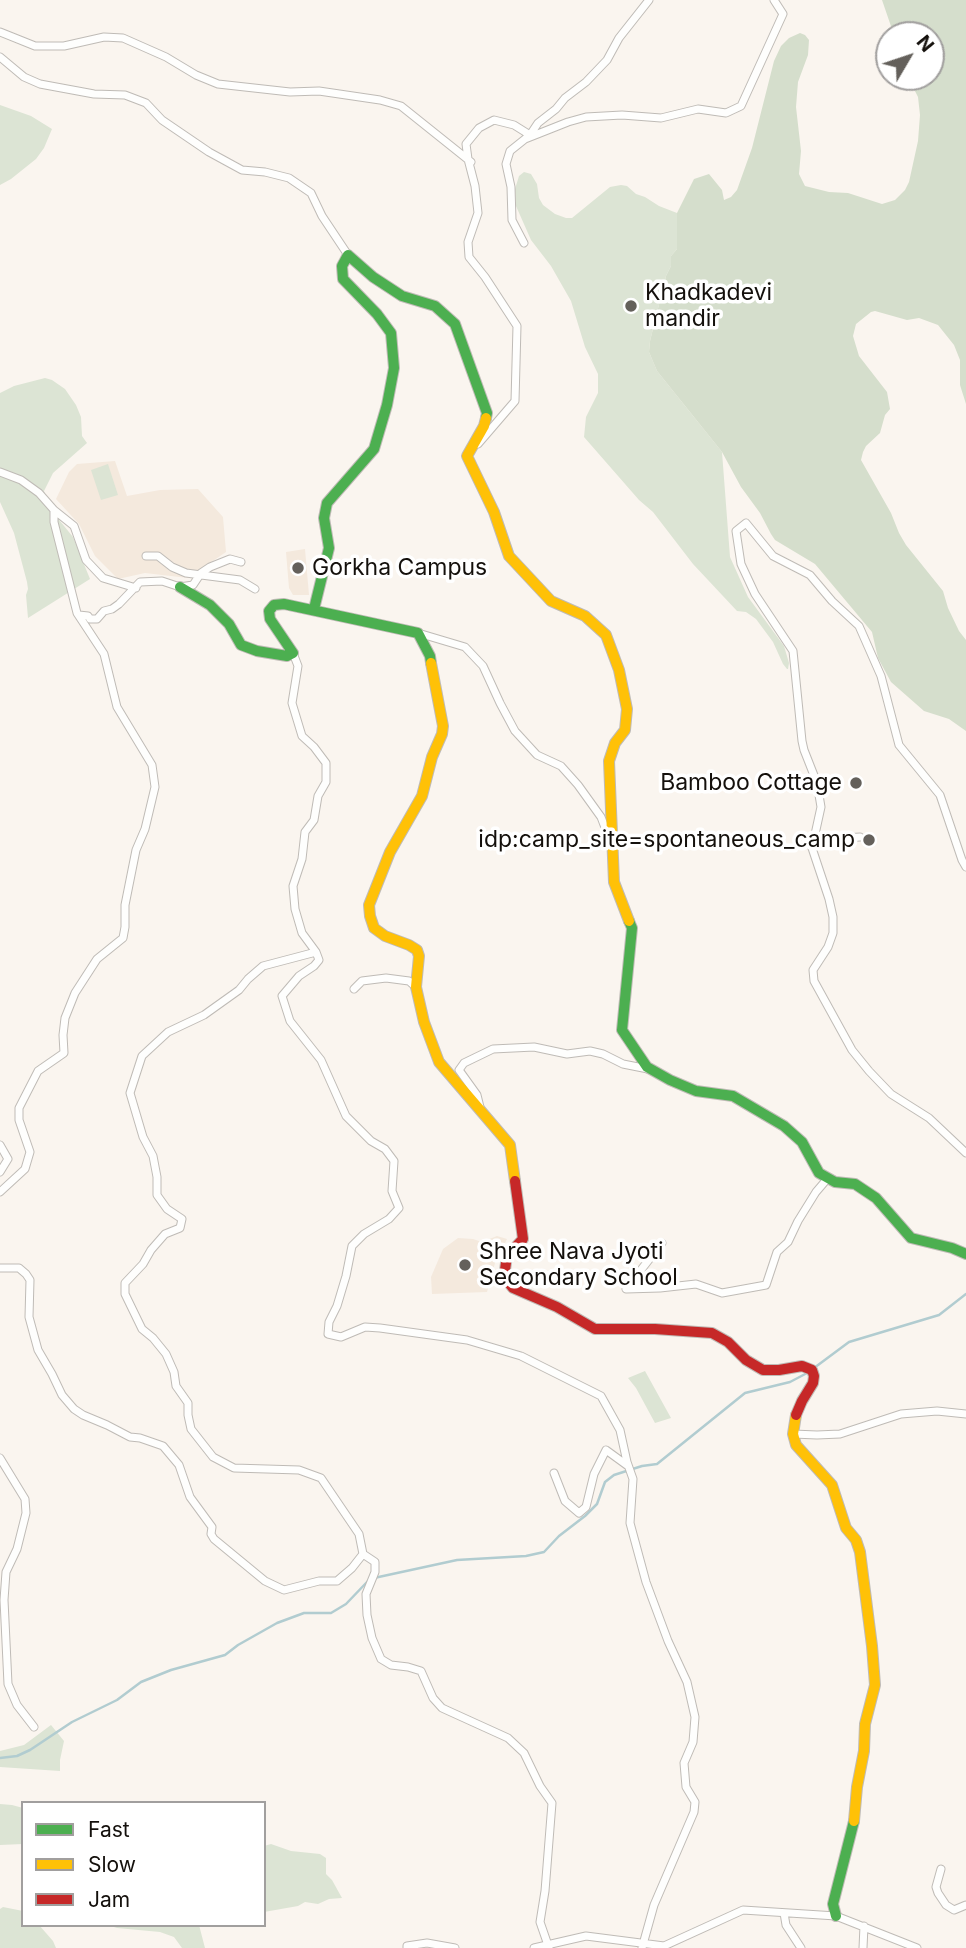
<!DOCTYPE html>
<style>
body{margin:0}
#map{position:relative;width:966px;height:1948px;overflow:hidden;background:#faf5ef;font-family:Inter,sans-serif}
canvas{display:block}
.legend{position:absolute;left:21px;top:1801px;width:245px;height:126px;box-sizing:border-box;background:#fff;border:2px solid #a19f9e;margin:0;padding:9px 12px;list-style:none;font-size:21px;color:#14100c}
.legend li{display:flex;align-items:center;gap:14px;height:35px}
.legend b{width:35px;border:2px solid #a19f9e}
.north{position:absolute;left:875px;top:21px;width:70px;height:70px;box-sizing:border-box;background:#fff;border:2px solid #a19f9e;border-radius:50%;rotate:51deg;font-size:19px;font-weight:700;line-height:28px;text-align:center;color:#14100c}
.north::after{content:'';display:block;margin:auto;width:24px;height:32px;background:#64605b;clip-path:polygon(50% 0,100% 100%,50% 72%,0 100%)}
</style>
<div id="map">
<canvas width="966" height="1948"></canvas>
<ul class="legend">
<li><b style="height:9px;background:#4caf50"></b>Fast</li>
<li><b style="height:9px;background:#ffc107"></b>Slow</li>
<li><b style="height:9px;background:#c62828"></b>Jam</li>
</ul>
<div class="north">N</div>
</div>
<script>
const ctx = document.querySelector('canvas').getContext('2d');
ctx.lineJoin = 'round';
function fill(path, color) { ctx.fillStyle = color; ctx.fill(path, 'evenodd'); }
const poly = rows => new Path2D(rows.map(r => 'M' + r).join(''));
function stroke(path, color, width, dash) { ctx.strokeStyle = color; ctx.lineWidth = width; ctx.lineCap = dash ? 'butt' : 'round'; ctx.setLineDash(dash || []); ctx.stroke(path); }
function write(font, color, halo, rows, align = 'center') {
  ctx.font = font + ' Inter,sans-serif'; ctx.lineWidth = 7; ctx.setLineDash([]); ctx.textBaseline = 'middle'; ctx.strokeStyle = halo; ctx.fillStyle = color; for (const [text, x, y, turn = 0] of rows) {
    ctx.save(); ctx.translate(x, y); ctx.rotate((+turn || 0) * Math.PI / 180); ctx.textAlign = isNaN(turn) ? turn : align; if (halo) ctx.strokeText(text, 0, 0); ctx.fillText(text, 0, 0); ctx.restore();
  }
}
fill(poly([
 [115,461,127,496,160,490,198,489,223,517,226,552,188,578,145,573,118,579,95,556,79,524,56,499,69,472,77,464],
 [305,549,309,595,293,595,289,588,286,552],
 [497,1236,507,1239,495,1263,487,1292,432,1294,431,1277,443,1249,458,1238,473,1239,482,1242]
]), '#f4e9dd');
fill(poly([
 [0,105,31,116,52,129,44,148,36,159,11,179,0,185],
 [524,172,531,174,537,184,539,198,543,205,555,214,566,218,572,218,610,187,621,185,627,186,636,194,645,197,659,206,677,213,677,249,671,256,671,266,666,276,650,341,649,352,657,371,722,452,730,557,748,597,784,646,789,663,788,669,787,669,783,664,773,642,756,619,746,612,737,611,693,564,653,512,639,500,584,437,586,417,598,393,598,374,585,347,571,301,551,266,531,240,516,206,515,189,519,176],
 [45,378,52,380,65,389,76,405,81,417,82,436,87,443,53,473,44,491,51,510,73,537,90,579,28,618,26,595,28,589,27,582,14,533,0,502,0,393,14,386],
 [108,464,118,495,101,500,91,470],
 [645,1371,671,1418,655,1423,636,1388,628,1378],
 [51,1725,64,1741,60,1760,60,1771,0,1767,0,1751,24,1745],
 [0,1804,12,1805,23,1808,23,1844,0,1845],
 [271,1844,291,1851,320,1854,326,1858,326,1874,332,1880,342,1898,329,1899,318,1904,305,1902,298,1906,264,1912,264,1846],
 [3,1907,23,1911,23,1925,39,1925,53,1941,56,1948,0,1948,0,1909],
 [108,1925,199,1925,205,1948,182,1948,174,1937,160,1932,117,1928]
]), '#dce4d4');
fill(poly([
 [882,0,966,0,966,404,960,385,960,360,954,345,938,325,919,318,907,320,875,311,871,312,856,324,853,336,859,356,887,392,890,409,885,415,880,433,866,446,863,452,861,460,891,513,899,533,906,545,943,591,948,608,959,631,966,640,966,731,949,719,924,711,891,682,878,658,872,632,815,564,775,540,771,534,760,513,741,487,722,452,657,371,649,352,650,341,666,276,671,266,671,256,677,249,677,213,694,179,709,174,722,190,724,200,731,197,737,190,752,148,774,61,781,46,789,38,800,33,805,35,809,40,808,55,798,82,796,107,801,151,799,174,805,186,829,192,848,193,882,204,895,200,905,190,909,182,918,141,920,115,918,97,908,77,931,77,931,35,894,35]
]), '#d5decc');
stroke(poly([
 [814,1368,849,1342,939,1315,966,1294],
 [374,1578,457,1560,526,1556,544,1552,559,1536,585,1516,597,1504,605,1482,614,1475,642,1466,657,1464,745,1393,790,1382,809,1372],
 [0,1758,17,1756,30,1750,72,1722,117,1700,141,1682,171,1670,225,1655,238,1645,277,1623,304,1613,331,1613,346,1604,368,1581]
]), '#b1ccd0', 2.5);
const street = poly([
 [0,32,35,46,64,46,104,37,123,38,166,57,196,75,218,84,290,92,319,91,380,100,401,106,471,162],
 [0,57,24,77,40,84,94,94,125,95,146,103,162,120,209,152,242,170,265,172,289,178,311,193,322,216,348,255],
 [525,139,568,122,586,117,622,115,661,118,698,109,726,113,741,106,783,14,774,0],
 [524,243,512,220,511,187,506,164,510,151,530,135,538,123,556,109,565,98,586,82,607,60,619,38,649,0],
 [478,444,515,401,517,326,485,277,469,257,468,242,478,213,475,186,468,159,466,144,479,128,494,120,514,125,530,135],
 [0,472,21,480,39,493,54,510,74,526,86,560,103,578,136,588],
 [146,556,158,556,172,567,186,573,240,580,255,589],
 [79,615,88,616,90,619,97,619,104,611,112,609,119,604,140,582,162,581,180,587,193,585,201,573,210,567,230,559,241,562],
 [418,633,465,647,483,666,500,703,515,731,537,755,561,766,578,785,601,817,609,838],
 [293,653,298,666,292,703,302,736,314,747,326,763,326,782,318,796,314,820,305,832,302,859,293,886,295,909,302,933,316,952,319,960,314,966,299,976,282,996,290,1021,321,1060,346,1116,371,1141,385,1149,394,1161,392,1191,399,1208,389,1219,364,1234,352,1246,346,1276,337,1306,329,1322,328,1334,341,1337,365,1327,380,1328,467,1340,521,1356,601,1396,620,1430,627,1462,633,1479,630,1523,646,1582,668,1641,687,1682,695,1717,693,1742,684,1763,686,1787,695,1802,694,1812,654,1905,642,1948],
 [814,840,860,837],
 [966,867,962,860,940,795,899,745,881,676,859,626,832,601,810,575,773,556,746,523,736,531,741,564,755,594,793,651,802,741,804,750,817,783,821,807,812,848,829,899,833,917,833,933,828,947,813,970,814,981,852,1050,869,1071,891,1094,929,1118,966,1153],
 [354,989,362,981,386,978,409,981,416,987],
 [480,1107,477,1095,459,1070,464,1063,493,1049,534,1047,567,1054,590,1051,603,1054,623,1064,648,1069],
 [0,1145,8,1159,0,1172],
 [0,1192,25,1169,30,1152,19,1120,19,1108,38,1071,64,1053,63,1035,65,1018,75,993,97,959,123,938,125,927,125,905,136,850,145,829,155,787,152,765,117,707,104,654,77,613,54,522,54,510],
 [662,1243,626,1289,660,1288,696,1284,722,1293,766,1285,777,1252,788,1242,798,1221,816,1192,828,1178],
 [0,1268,19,1268,26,1274,30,1280,29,1317,38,1350,52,1374,62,1395,74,1409,83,1415,107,1425,130,1437,140,1438,163,1446,179,1465,190,1497,212,1527,211,1534,214,1539,265,1581,284,1590,319,1581,337,1581,352,1568,363,1554,359,1534,321,1478,299,1470,234,1468,213,1457,191,1429,188,1415,188,1403,176,1386,174,1372,166,1354,153,1338,142,1329,125,1294,125,1283,143,1264,151,1250,165,1234,180,1228,182,1219,167,1209,157,1195,157,1177,153,1156,143,1137,130,1093,142,1056,168,1032,204,1015,239,990,248,979,263,966,316,952],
 [793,1434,817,1435,840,1434,901,1414,937,1411,966,1414],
 [0,1458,25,1499,26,1513,17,1549,6,1572,4,1600,8,1684,17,1705,34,1727],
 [554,1473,565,1501,579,1513,586,1507,594,1474,606,1450,628,1466],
 [363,1554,375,1562,375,1572,366,1594,367,1615,372,1638,381,1659,391,1665,408,1667,421,1671,433,1698,442,1708,508,1738,524,1753,540,1786,552,1803,545,1891,540,1922,549,1948],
 [941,1869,936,1887,938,1893,946,1905,954,1910,966,1905],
 [784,1913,786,1925,801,1948],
 [407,1948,407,1946,427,1943,455,1948],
 [534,1948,586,1936,664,1946,743,1910,836,1916,917,1948],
 [863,1948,864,1926]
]);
const fast = poly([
 [180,587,210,605,229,624,241,645,257,651,287,656,293,653,270,619,269,611,274,605,284,604,418,633,430,656,431,663],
 [314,609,329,548,324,518,327,503,374,449,387,405,394,368,391,333,377,314,343,279,342,266,348,255,373,277,402,296,435,306,455,324,487,413,486,418],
 [629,921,632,928,622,1030,647,1067,670,1080,696,1091,733,1096,784,1126,802,1142,819,1173,835,1182,855,1184,876,1198,911,1238,952,1248,966,1254],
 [836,1916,833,1904,854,1821]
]);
const slow = poly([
 [486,418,484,426,467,456,494,512,509,556,551,601,585,616,606,635,619,670,627,709,625,730,615,743,609,761,614,882,629,921],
 [431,663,443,726,442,734,432,757,422,796,390,852,369,905,370,916,374,928,385,936,409,945,417,950,419,956,416,987,424,1022,439,1062,510,1145,515,1181],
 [796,1415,793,1434,796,1445,832,1485,846,1528,856,1540,860,1552,872,1646,875,1685,865,1724,864,1751,857,1787,854,1821]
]);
const jam = poly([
 [515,1181,523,1239,507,1256,504,1277,513,1288,557,1307,595,1329,655,1329,712,1333,728,1342,746,1360,763,1370,779,1370,802,1366,812,1370,814,1376,813,1383,802,1401,796,1415]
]);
stroke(street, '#bfbbb6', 9);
stroke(fast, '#bfbbb6', 12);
stroke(slow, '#bfbbb6', 12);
stroke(jam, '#bfbbb6', 12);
stroke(street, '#fefefd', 7);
stroke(fast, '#4caf50', 10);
stroke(slow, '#ffc107', 10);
stroke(jam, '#c62828', 10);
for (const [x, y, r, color] of [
 [631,306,7,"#64605b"],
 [298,568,7,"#64605b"],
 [856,783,7,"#64605b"],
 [869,840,7,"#64605b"],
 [465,1265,7,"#64605b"]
]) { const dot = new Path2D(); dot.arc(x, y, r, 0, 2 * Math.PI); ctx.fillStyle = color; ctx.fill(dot); stroke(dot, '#fff', 2.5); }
write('23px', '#14100c', '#fff', [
 ["Khadkadevi",645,293],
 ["mandir",645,319],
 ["Gorkha Campus",312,568],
 ["Bamboo Cottage",842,783,"right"],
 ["idp:camp_site=spontaneous_camp",855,840,"right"],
 ["Shree Nava Jyoti",479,1252],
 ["Secondary School",479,1278]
], 'left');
</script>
